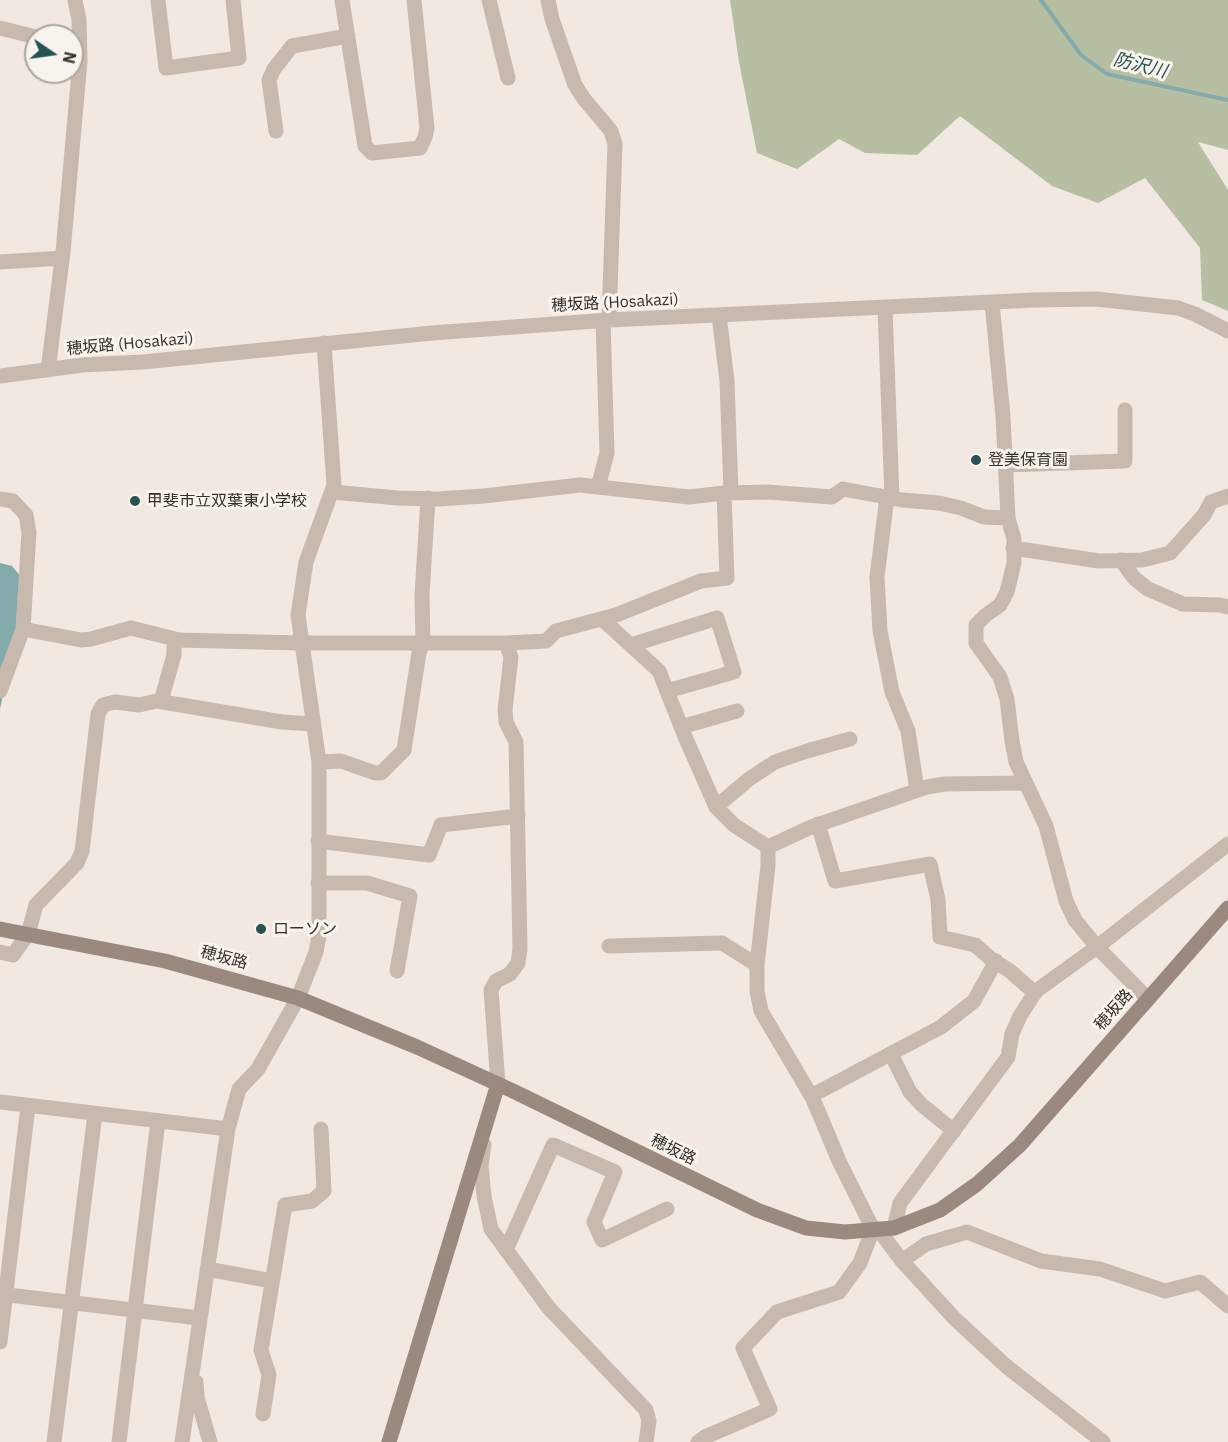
<!DOCTYPE html>
<meta charset="utf-8">
<style>
body{margin:0}
#map{position:relative;width:1228px;height:1442px;overflow:hidden;background:#f1e9e1;font-family:"IBM Plex Sans",sans-serif}
canvas{display:block}
.north{position:absolute;left:24px;top:24px;width:60px;height:60px;box-sizing:border-box;background:#f9f3ed;border:2px solid #aba59f;border-radius:50%;rotate:103deg;font-size:16px;font-weight:700;line-height:24px;text-align:center;color:#372f2b}
.north::after{content:'';display:block;margin:auto;width:21px;height:27px;background:#255354;clip-path:polygon(50% 0,100% 100%,50% 72%,0 100%)}
</style>
<div id="map">
<canvas width="1228" height="1442"></canvas>
<div class="north">N</div>
</div>
<script>
const ctx = document.querySelector('canvas').getContext('2d');
ctx.lineJoin = 'round';
function fill(path, color) { ctx.fillStyle = color; ctx.fill(path, 'evenodd'); }
const poly = rows => new Path2D(rows.map(r => 'M' + r).join(''));
function stroke(path, color, width, dash) { ctx.strokeStyle = color; ctx.lineWidth = width; ctx.lineCap = dash ? 'butt' : 'round'; ctx.setLineDash(dash || []); ctx.stroke(path); }
function write(font, color, halo, rows, align = 'center') {
  ctx.font = font + ' "IBM Plex Sans","Noto Sans JP",sans-serif'; ctx.lineWidth = 6; ctx.setLineDash([]); ctx.textBaseline = 'middle'; ctx.strokeStyle = halo; ctx.fillStyle = color; for (const [text, x, y, turn = 0] of rows) {
    ctx.save(); ctx.translate(x, y); ctx.rotate((+turn || 0) * Math.PI / 180); ctx.textAlign = isNaN(turn) ? turn : align; if (halo) ctx.strokeText(text, 0, 0); ctx.fillText(text, 0, 0); ctx.restore();
  }
}
fill(poly([
 [730,0,1228,0,1228,150,1198,142,1228,190,1228,311,1202,300,1200,248,1145,178,1098,203,1052,186,960,116,917,155,865,153,839,139,797,169,757,153,739,62]
]), '#b6bfa2');
fill(poly([
 [0,563,12,566,23,579,17,628,0,709]
]), '#83abab');
stroke(poly([
 [1041,0,1081,55,1107,74,1228,100]
]), '#83abab', 4);
stroke(poly([
 [158,0,166,68,239,58,233,0],
 [342,0,365,146,372,153,420,148,425,137,427,128,414,0],
 [489,0,508,78],
 [548,0,552,19,575,85,584,99,611,131,615,144,609,320],
 [0,28,36,37],
 [276,131,269,80,274,69,292,46,348,36],
 [0,262,62,258],
 [992,303,1003,416,1008,518,1014,539,1014,563,1007,592,1000,605,986,615,976,625,976,643,1000,677,1007,699,1012,741,1016,762,1046,826,1066,901,1075,920,1097,947,1148,999],
 [885,307,892,498],
 [719,315,727,381,731,493],
 [48,370,63,252,80,61,79,20,75,0],
 [0,376,82,365,143,362,432,333,609,320,1035,300,1096,299,1178,308,1195,314,1228,331],
 [1005,465,1125,461,1125,410],
 [598,487,607,453,603,321],
 [332,492,398,498,438,499,484,496,580,485,689,497,724,493,768,492,832,497,843,489,902,500,939,503,961,508,984,517,1008,518],
 [887,497,877,577,880,631,892,692,908,731,917,790],
 [0,499,13,501,26,515,29,532,23,629,0,691],
 [1013,548,1099,561,1142,560,1170,553,1204,515,1211,502,1228,496],
 [1121,560,1134,578,1148,589,1183,604,1219,605,1228,607],
 [602,619,659,671,686,739,716,807,734,825,768,847,768,865,757,965,757,991,761,1011,813,1099,839,1161,873,1229,860,1263,839,1292,777,1312,743,1348,770,1409,705,1437,698,1442],
 [23,629,81,640,91,639,131,628,179,640,301,643,506,643,546,641,556,631,616,615,701,581,727,578,724,493],
 [631,645,717,618,734,672,667,691],
 [161,701,174,655,174,639],
 [681,727,737,711],
 [319,762,341,761,375,773,381,773,404,750,419,653,423,643,422,595,428,498],
 [716,807,749,779,775,762,807,751,850,739],
 [818,824,835,881,930,864,938,900,940,937,975,945,990,958,1010,971,1035,993],
 [318,841,429,855,441,825,518,816],
 [768,847,811,827,927,787,945,784,1025,783],
 [318,883,367,883,410,896,397,971],
 [609,946,722,943,757,965],
 [0,952,13,955,28,934,36,905,77,863,82,851,98,714,103,705,115,702,139,705,157,701,282,722,313,724],
 [891,1054,910,1092,922,1105,954,1131],
 [498,1084,491,990,496,981,510,974,518,963,520,949,516,742,506,722,505,710,511,657,506,643],
 [811,1096,941,1027,974,1001,996,961],
 [0,1102,228,1129],
 [484,1145,481,1166,484,1196,491,1229,548,1307,646,1410,649,1421,646,1442],
 [894,1228,900,1203,1008,1057,1012,1034,1020,1016,1036,991,1097,947,1228,844],
 [878,1229,902,1261,926,1244,967,1232,1041,1261,1100,1269,1165,1291,1200,1282,1228,1306],
 [506,1250,553,1145,615,1172,594,1222,602,1240,667,1209],
 [902,1261,955,1319,1006,1366,1103,1442],
 [207,1269,272,1281],
 [0,1294,199,1318],
 [0,1342,28,1106],
 [196,1382,197,1397,210,1442],
 [263,1414,269,1375,261,1350,285,1205,312,1201,324,1191,321,1129],
 [54,1442,95,1114],
 [119,1442,158,1121],
 [182,1442,228,1129,239,1089,258,1069,298,998,316,952,319,936,319,762,298,615,306,562,334,485,324,343]
]), '#c8b9ae', 15);
stroke(poly([
 [0,929,165,961,298,998,417,1047,513,1091,757,1210,806,1228,845,1232,894,1228,940,1210,977,1184,1020,1145,1228,908],
 [389,1442,498,1084]
]), '#9b887f', 15);
for (const [x, y, r, color] of [
 [976,460,6,"#255354"],
 [135,501,6,"#255354"],
 [261,929,6,"#255354"]
]) { const dot = new Path2D(); dot.arc(x, y, r, 0, 2 * Math.PI); ctx.fillStyle = color; ctx.fill(dot); stroke(dot, '#f9f3ed', 2); }
write('16px', '#372f2b', '#f9f3ed', [
 ["穂坂路 (Hosakazi)",615,303,-3],
 ["穂坂路 (Hosakazi)",130,344,-5],
 ["穂坂路",224,958,15],
 ["穂坂路",1114,1010,-49],
 ["穂坂路",673,1150,26]
]);
write('16px', '#372f2b', '#f9f3ed', [
 ["登美保育園",988,460],
 ["甲斐市立双葉東小学校",147,501],
 ["ローソン",273,929]
], 'left');
write('italic 18px', '#255354', '#f9f3ed', [
 ["防沢川",1140,66,14]
]);
</script>
